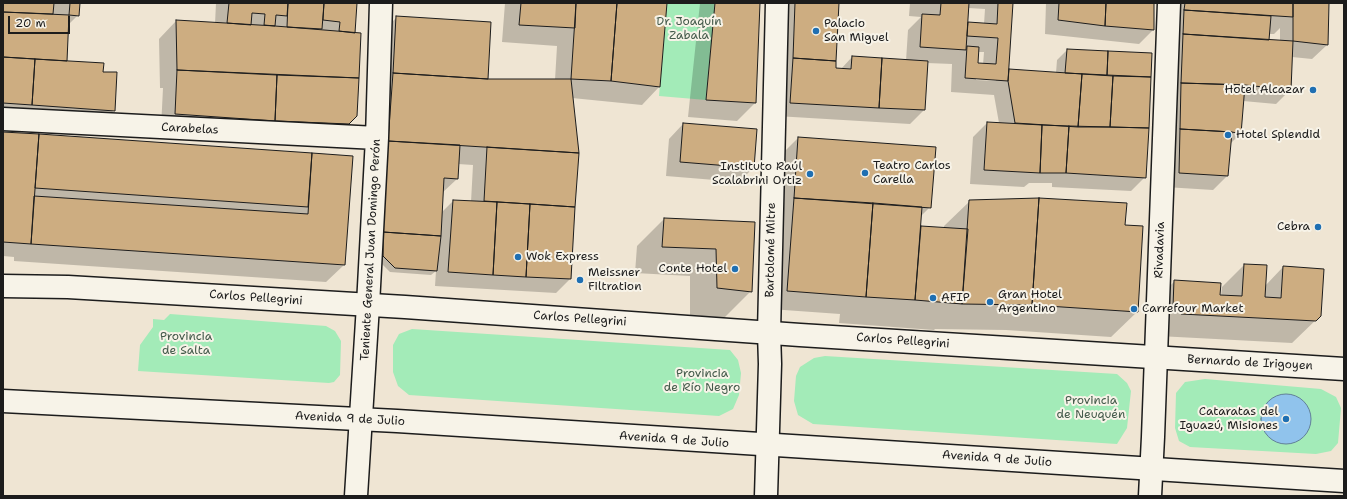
<!DOCTYPE html>
<meta charset="utf-8">
<style>
body{margin:0}
#map{position:relative;width:1347px;height:499px;overflow:hidden;background:#efe5d3;font-family:"Shantell Sans",sans-serif}
canvas{display:block}
.frame{position:absolute;inset:0;border:4px solid #1c1c1c;pointer-events:none}
.scale{position:absolute;left:8px;top:16px;width:62px;height:18px;box-sizing:border-box;border:2px solid #1c1c1c;border-top:0;padding-left:5px;font-size:12px;line-height:14px;white-space:nowrap;color:#1c1c1c;-webkit-text-stroke:3px #f7f3e8;paint-order:stroke}
</style>
<div id="map">
<canvas width="1347" height="499"></canvas>
<div class="frame"></div>
<div class="scale">20 m</div>
</div>
<script>
const ctx = document.querySelector('canvas').getContext('2d');
ctx.lineJoin = 'round';
function fill(path, color) { ctx.fillStyle = color; ctx.fill(path, 'evenodd'); }
const poly = rows => new Path2D(rows.map(r => 'M' + r).join(''));
function stroke(path, color, width, dash) { ctx.strokeStyle = color; ctx.lineWidth = width; ctx.lineCap = dash ? 'butt' : 'round'; ctx.setLineDash(dash || []); ctx.stroke(path); }
function write(font, color, halo, rows, align = 'center') {
  ctx.font = font + ' "Shantell Sans",sans-serif'; ctx.lineWidth = 4; ctx.setLineDash([]); ctx.textBaseline = 'middle'; ctx.strokeStyle = halo; ctx.fillStyle = color; for (const [text, x, y, turn = 0] of rows) {
    ctx.save(); ctx.translate(x, y); ctx.rotate((+turn || 0) * Math.PI / 180); ctx.textAlign = isNaN(turn) ? turn : align; if (halo) ctx.strokeText(text, 0, 0); ctx.fillText(text, 0, 0); ctx.restore();
  }
}
fill(poly([
 [667,3,715,3,706,100,659,96],
 [170,314,326,326,335,331,341,341,340,375,334,382,329,383,138,371,140,345,153,327,153,319,164,320],
 [412,329,730,350,738,360,741,373,739,395,733,409,719,416,409,395,398,386,393,372,393,345,399,334],
 [825,356,1117,374,1127,383,1131,391,1127,428,1117,444,813,424,798,415,794,401,796,376,800,367,814,358],
 [1205,379,1321,389,1336,397,1341,408,1338,443,1331,451,1316,454,1190,447,1179,441,1175,428,1176,393,1185,382]
]), '#a3ebb8');
const water = poly([
 '1261 419a25 25 0 1 1 50 0a25 25 0 1 1-50 0Z'
]);
fill(water, '#90c3ec');
stroke(water, '#628099', 1);
fill(poly([
 [3,3,79,3,78,15,67,26,66,62,102,73,114,110,100,124,3,118],
 [216,3,287,3,287,12,289,12,289,3,356,3,354,34,360,34,356,116,342,130,161,128,163,88,160,88,159,39,176,21,215,24],
 [505,3,666,3,659,87,642,105,572,98,570,279,556,293,435,286,436,271,431,275,390,272,379,261,382,32,396,18,487,80,555,80,557,46,502,42],
 [458,164,473,165,471,202,453,201,441,213,442,193,457,179],
 [700,3,759,3,755,103,737,121,688,117],
 [779,3,838,3,835,68,841,69,852,57,906,61,908,30,921,17,909,16,910,3,1012,3,1008,70,1056,73,1057,60,1067,50,1151,54,1145,177,1131,191,1052,187,1052,183,1029,183,1024,187,970,184,973,137,987,123,999,123,994,95,951,92,952,64,927,63,924,110,910,124,776,116],
 [968,8,985,9,984,24,967,23],
 [978,52,984,52,983,65,977,64],
 [976,78,996,79,996,81,976,80],
 [1046,3,1153,3,1153,30,1139,44,1045,34],
 [1169,3,1328,3,1327,45,1312,59,1292,57,1290,90,1276,104,1243,101,1240,134,1230,144,1227,176,1213,190,1165,187],
 [1280,28,1280,41,1268,41,1269,34,1274,34],
 [683,124,753,168,739,182,666,176,669,139],
 [3,133,352,157,344,265,326,282,14,261,14,257,3,256],
 [798,138,930,207,920,217,920,227,944,229,944,226,970,201,1124,226,1137,312,1111,337,1006,330,935,329,934,330,839,323,840,314,770,309,780,156],
 [664,219,754,223,751,291,724,318,690,315,690,276,635,273,637,246],
 [1244,265,1265,286,1283,267,1320,316,1292,343,1158,336,1152,303,1175,281,1221,296,1222,287]
]), '#0003');
const building = poly([
 [3,3,54,3,53,14,3,12,3,3],
 [70,3,80,3,79,16,69,15,70,3],
 [229,3,288,3,287,16,276,15,275,26,264,25,265,14,252,13,251,25,227,23,229,3],
 [288,3,324,3,322,29,287,27,288,3],
 [324,3,357,3,355,33,339,31,340,22,323,20,324,3],
 [521,3,576,3,575,28,519,25,521,3],
 [576,3,617,3,611,81,571,79,576,3],
 [617,3,667,3,660,87,611,81,617,3],
 [715,3,760,3,756,103,706,100,715,3],
 [795,3,839,3,836,61,793,58,795,3],
 [933,3,969,3,966,50,920,47,922,14,940,15,941,3,933,3],
 [998,3,1013,3,1008,81,965,78,967,46,979,47,978,63,996,64,998,38,967,36,968,22,997,24,998,3],
 [1059,3,1106,3,1105,26,1058,20,1059,3],
 [1106,3,1154,3,1154,30,1105,26,1106,3],
 [1185,3,1293,3,1293,17,1184,10,1185,3],
 [1293,3,1329,3,1328,45,1293,41,1293,3],
 [1184,10,1271,16,1269,40,1183,34,1184,10],
 [3,12,69,15,67,61,3,57,3,12],
 [396,16,491,22,488,79,393,73,396,16],
 [176,20,275,26,361,33,359,78,177,70,176,20],
 [1183,34,1293,41,1291,90,1245,85,1181,83,1183,34],
 [1067,49,1108,51,1107,75,1065,73,1067,49],
 [1108,51,1152,53,1151,77,1107,75,1108,51],
 [852,56,882,58,879,108,790,103,793,58,836,61,836,68,851,69,852,56],
 [3,57,35,59,32,105,3,103,3,57],
 [882,58,928,61,925,110,879,108,882,58],
 [35,59,104,63,103,72,117,72,115,111,32,105,35,59],
 [1009,69,1082,74,1078,127,1015,123,1008,81,1009,69],
 [177,70,277,75,275,121,175,114,177,70],
 [393,73,488,79,571,79,579,153,388,141,393,73],
 [1082,74,1113,76,1110,127,1078,127,1082,74],
 [277,75,359,78,357,116,349,124,275,121,277,75],
 [1113,76,1151,77,1149,128,1110,127,1113,76],
 [1181,83,1245,85,1241,134,1232,132,1180,129,1181,83],
 [987,122,1042,125,1040,173,984,170,987,122],
 [683,123,757,129,754,168,680,162,683,123],
 [1042,125,1069,126,1066,173,1040,173,1042,125],
 [1069,126,1149,128,1146,178,1066,173,1069,126],
 [1180,129,1232,132,1228,176,1179,173,1180,129],
 [3,132,39,134,31,244,3,242,3,132],
 [39,134,312,153,308,207,35,188,39,134],
 [798,137,936,147,931,208,794,198,798,137],
 [388,141,460,145,458,179,444,178,441,236,383,232,388,141],
 [487,147,579,153,575,207,484,201,487,147],
 [312,153,353,156,345,265,31,244,34,196,308,214,312,153],
 [794,198,873,203,866,297,787,291,794,198],
 [1039,198,1127,203,1125,225,1143,226,1138,312,1032,305,1039,198],
 [1039,198,1032,305,962,304,969,200,1039,198],
 [453,200,497,202,493,275,448,272,453,200],
 [497,202,530,204,526,277,493,275,497,202],
 [873,203,922,207,915,300,866,297,873,203],
 [530,204,575,207,571,279,526,277,530,204],
 [664,218,755,222,752,292,717,288,716,249,662,247,664,218],
 [921,226,968,229,962,304,915,300,921,226],
 [383,232,441,236,437,271,395,268,383,256,383,232],
 [1244,264,1267,265,1265,297,1281,298,1283,266,1324,269,1321,316,1316,321,1181,314,1173,306,1174,280,1221,283,1220,295,1242,296,1244,264]
]);
fill(building, '#cdad81');
stroke(building, '#1c1c1c', 1);
const street = poly([
 [3,119,377,138],
 [356,496,368,305,377,138,381,3],
 [766,496,770,364,769,332,777,3],
 [1150,496,1153,437,1169,3]
]);
const secondary = poly([
 [3,286,68,287,405,307,800,335,1344,369]
]);
const highway = poly([
 [3,401,397,421,1344,481]
]);
stroke(street, '#1c1c1c', 25);
stroke(secondary, '#1c1c1c', 25);
stroke(highway, '#1c1c1c', 25);
stroke(street, '#f7f3e8', 22);
stroke(secondary, '#f7f3e8', 22);
stroke(highway, '#f7f3e8', 22);
for (const [x, y, r, color] of [
 [816,31,4,"#1f6fb2"],
 [1313,90,4,"#1f6fb2"],
 [1228,135,4,"#1f6fb2"],
 [865,173,4,"#1f6fb2"],
 [810,174,4,"#1f6fb2"],
 [1318,227,4,"#1f6fb2"],
 [518,257,4,"#1f6fb2"],
 [735,269,4,"#1f6fb2"],
 [580,280,4,"#1f6fb2"],
 [933,298,4,"#1f6fb2"],
 [990,302,4,"#1f6fb2"],
 [1134,309,4,"#1f6fb2"],
 [1286,419,4,"#1f6fb2"]
]) { const dot = new Path2D(); dot.arc(x, y, r, 0, 2 * Math.PI); ctx.fillStyle = color; ctx.fill(dot); stroke(dot, '#f7f3e8', 1.5); }
write('12px', '#445a4b', '#f7f3e8', [
 ["Dr. Joaquín",689,22],
 ["Zabala",689,36],
 ["Provincia",186,337],
 ["de Salta",186,351],
 ["Provincia",702,374],
 ["de Río Negro",702,388],
 ["Provincia",1091,401],
 ["de Neuquén",1091,415]
]);
write('12px', '#1c1c1c', '#f7f3e8', [
 ["Palacio",824,24],
 ["San Miguel",824,38],
 ["Hotel Alcazar",1305,90,"right"],
 ["Hotel Splendid",1236,135],
 ["Teatro Carlos",873,166],
 ["Carella",873,180],
 ["Instituto Raúl",802,167,"right"],
 ["Scalabrini Ortiz",802,181,"right"],
 ["Cebra",1310,227,"right"],
 ["Wok Express",526,257],
 ["Conte Hotel",727,269,"right"],
 ["Meissner",588,273],
 ["Filtration",588,287],
 ["Gran Hotel",998,295],
 ["Argentino",998,309],
 ["AFIP",941,298],
 ["Carrefour Market",1142,309],
 ["Cataratas del",1278,412,"right"],
 ["Iguazú, Misiones",1278,426,"right"]
], 'left');
write('12px', '#1c1c1c', '#f7f3e8', [
 ["Carabelas",190,129,3],
 ["Teniente General Juan Domingo Perón",371,250,-87],
 ["Bartolomé Mitre",771,250,-89],
 ["Rivadavia",1160,250,-88],
 ["Carlos Pellegrini",256,298,4],
 ["Carlos Pellegrini",580,319,4],
 ["Carlos Pellegrini",903,341,4],
 ["Bernardo de Irigoyen",1250,363,3],
 ["Avenida 9 de Julio",350,419,3],
 ["Avenida 9 de Julio",674,440,4],
 ["Avenida 9 de Julio",997,459,4]
]);
</script>
